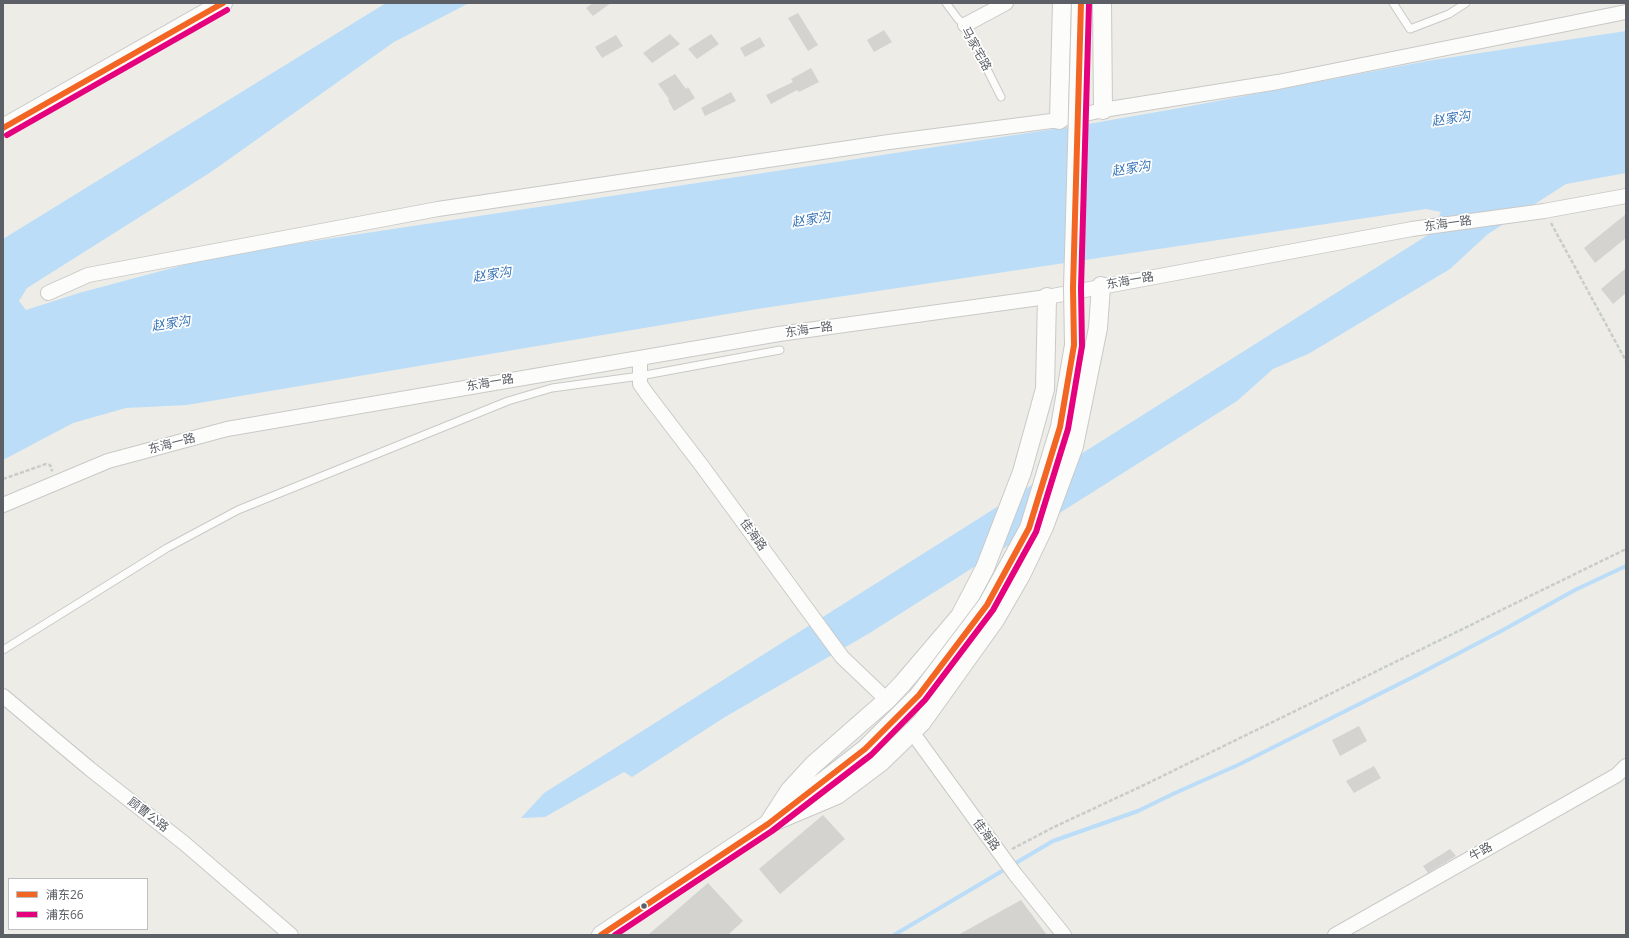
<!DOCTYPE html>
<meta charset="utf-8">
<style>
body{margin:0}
#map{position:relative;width:1629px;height:938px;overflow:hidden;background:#edece7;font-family:"Open Sans","Noto Sans SC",sans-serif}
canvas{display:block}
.frame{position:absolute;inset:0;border:4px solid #5c6066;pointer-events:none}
.legend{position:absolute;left:8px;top:878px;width:140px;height:52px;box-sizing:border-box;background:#fff;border:1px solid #bebfc2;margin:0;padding:5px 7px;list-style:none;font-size:12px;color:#5c6066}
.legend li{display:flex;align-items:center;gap:8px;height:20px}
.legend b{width:20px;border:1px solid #bebfc2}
</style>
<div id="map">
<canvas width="1629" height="938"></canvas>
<div class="frame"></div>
<ul class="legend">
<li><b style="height:5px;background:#f26522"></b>浦东26</li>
<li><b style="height:5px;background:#e5007d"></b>浦东66</li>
</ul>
</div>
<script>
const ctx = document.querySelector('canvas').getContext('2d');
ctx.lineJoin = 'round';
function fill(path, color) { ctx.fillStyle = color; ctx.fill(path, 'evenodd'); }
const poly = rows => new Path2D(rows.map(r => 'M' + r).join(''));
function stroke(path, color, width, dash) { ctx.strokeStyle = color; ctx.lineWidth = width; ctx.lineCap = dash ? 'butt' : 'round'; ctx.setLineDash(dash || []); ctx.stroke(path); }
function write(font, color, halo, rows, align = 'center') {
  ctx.font = font + ' "Open Sans","Noto Sans SC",sans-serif'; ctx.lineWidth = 3.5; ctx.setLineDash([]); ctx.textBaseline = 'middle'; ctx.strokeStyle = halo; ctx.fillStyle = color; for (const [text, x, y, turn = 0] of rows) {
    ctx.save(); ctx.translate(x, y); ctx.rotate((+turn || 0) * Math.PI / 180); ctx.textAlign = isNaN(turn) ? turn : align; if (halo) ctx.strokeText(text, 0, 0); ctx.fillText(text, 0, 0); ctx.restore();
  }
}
fill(poly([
 [386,3,469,3,394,42,211,172,27,288,19,301,26,310,79,293,221,255,1094,123,1191,106,1427,61,1626,31,1626,173,1566,184,1488,234,1450,269,1310,353,1273,369,1237,401,868,634,725,717,632,777,624,772,545,817,521,818,544,793,1431,233,1441,212,1426,209,757,309,187,405,126,408,73,423,3,460,3,239]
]), '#bbddf8');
stroke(poly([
 [894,935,1053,841,1138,811,1175,793,1238,765,1419,674,1503,630,1575,590,1626,566]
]), '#bbddf8', 4);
fill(poly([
 [593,3,611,3,593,16,586,8],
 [798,13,818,45,808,51,788,18],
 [884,30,892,42,874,52,867,40],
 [670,34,680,44,652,63,643,53],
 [711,34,719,44,697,59,688,49],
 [616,35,623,46,602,58,595,47],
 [760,37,765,46,745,57,740,48],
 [811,68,819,82,799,92,797,90,771,104,766,95,793,82,791,79],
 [675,74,686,89,688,87,695,98,674,111,668,100,669,99,658,84],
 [731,92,736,101,705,116,701,108],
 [1626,214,1626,238,1595,263,1584,248],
 [1626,268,1626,293,1613,304,1601,289],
 [1359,726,1367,741,1340,756,1332,740],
 [1374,766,1381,778,1354,793,1346,781],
 [823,815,845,839,780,894,759,869],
 [1450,849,1456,856,1428,873,1423,866],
 [708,883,743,921,728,935,648,935],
 [1021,900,1047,935,958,935]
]), '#d4d3d0');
const service = poly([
 [946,3,958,19,965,25,1001,97],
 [1393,3,1410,29,1449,14,1466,3],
 [3,650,167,548,238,510,508,401,552,388,640,376,780,350]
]);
const minor = poly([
 [965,25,1006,3],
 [48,293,88,275,438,209,889,142,1059,120,1103,110,1278,82,1626,12],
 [640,358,640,384,647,394,702,466,842,657,887,700],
 [3,505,108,461,227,429,779,334,1047,297,1412,229,1544,211,1626,196],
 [3,696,90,769,184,843,291,935],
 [912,732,1015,874,1064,935],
 [1335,935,1617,775,1626,766]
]);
const tertiary = poly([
 [1102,3,1103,110],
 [1059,120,1062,3],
 [3,128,223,3],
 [768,824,837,795,881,762,922,722,995,620,1021,575,1044,527,1074,446,1098,328,1101,286],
 [768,824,790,790,813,765,887,700,902,684,960,616,985,568,1022,472,1045,389,1047,297],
 [601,935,768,824,865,749]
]);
stroke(service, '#c9c9c8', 9);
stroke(minor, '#c9c9c8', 16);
stroke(tertiary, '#c9c9c8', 20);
stroke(poly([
 [1551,223,1626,361],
 [3,479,46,464,50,465,52,470,51,471],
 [1012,849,1054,827,1142,786,1626,549]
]), '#c9cdca', 2.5, [4, 2]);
stroke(service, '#fcfcfb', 7);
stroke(minor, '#fcfcfb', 14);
stroke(tertiary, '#fcfcfb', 18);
const tertiaryBridge = poly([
 [865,749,919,695,987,605,1029,528,1060,427,1074,345,1073,288,1081,3]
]);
stroke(tertiaryBridge, '#c9c9c8', 20, []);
stroke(tertiaryBridge, '#fcfcfb', 18);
stroke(poly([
 [3,128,223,3],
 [601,935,768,824,865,749,919,695,987,605,1029,528,1060,427,1074,345,1073,288,1081,3]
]), '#f26522', 6);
stroke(poly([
 [7,135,227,10],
 [615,935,772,831,871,755,925,700,993,610,1036,532,1068,429,1082,346,1081,288,1089,3]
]), '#e5007d', 6);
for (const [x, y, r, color] of [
 [644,906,3.5,"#5c6066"]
]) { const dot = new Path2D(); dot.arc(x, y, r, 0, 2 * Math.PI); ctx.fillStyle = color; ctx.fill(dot); stroke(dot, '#fff', 1.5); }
write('12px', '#5c6066', '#fff', [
 ["马家宅路",976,49,61],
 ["东海一路",1448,224,-8],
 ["东海一路",1130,281,-10],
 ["东海一路",809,330,-8],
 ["东海一路",490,383,-10],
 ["东海一路",172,444,-15],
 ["佳海路",753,535,54],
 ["顾曹公路",148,815,38],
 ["佳海路",986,835,54],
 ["牛路",1481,852,-30]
]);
write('italic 13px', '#3a75b9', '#fff', [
 ["赵家沟",1451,119,-9],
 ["赵家沟",1131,169,-9],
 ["赵家沟",811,220,-9],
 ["赵家沟",492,275,-9],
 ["赵家沟",171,324,-9]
]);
</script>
